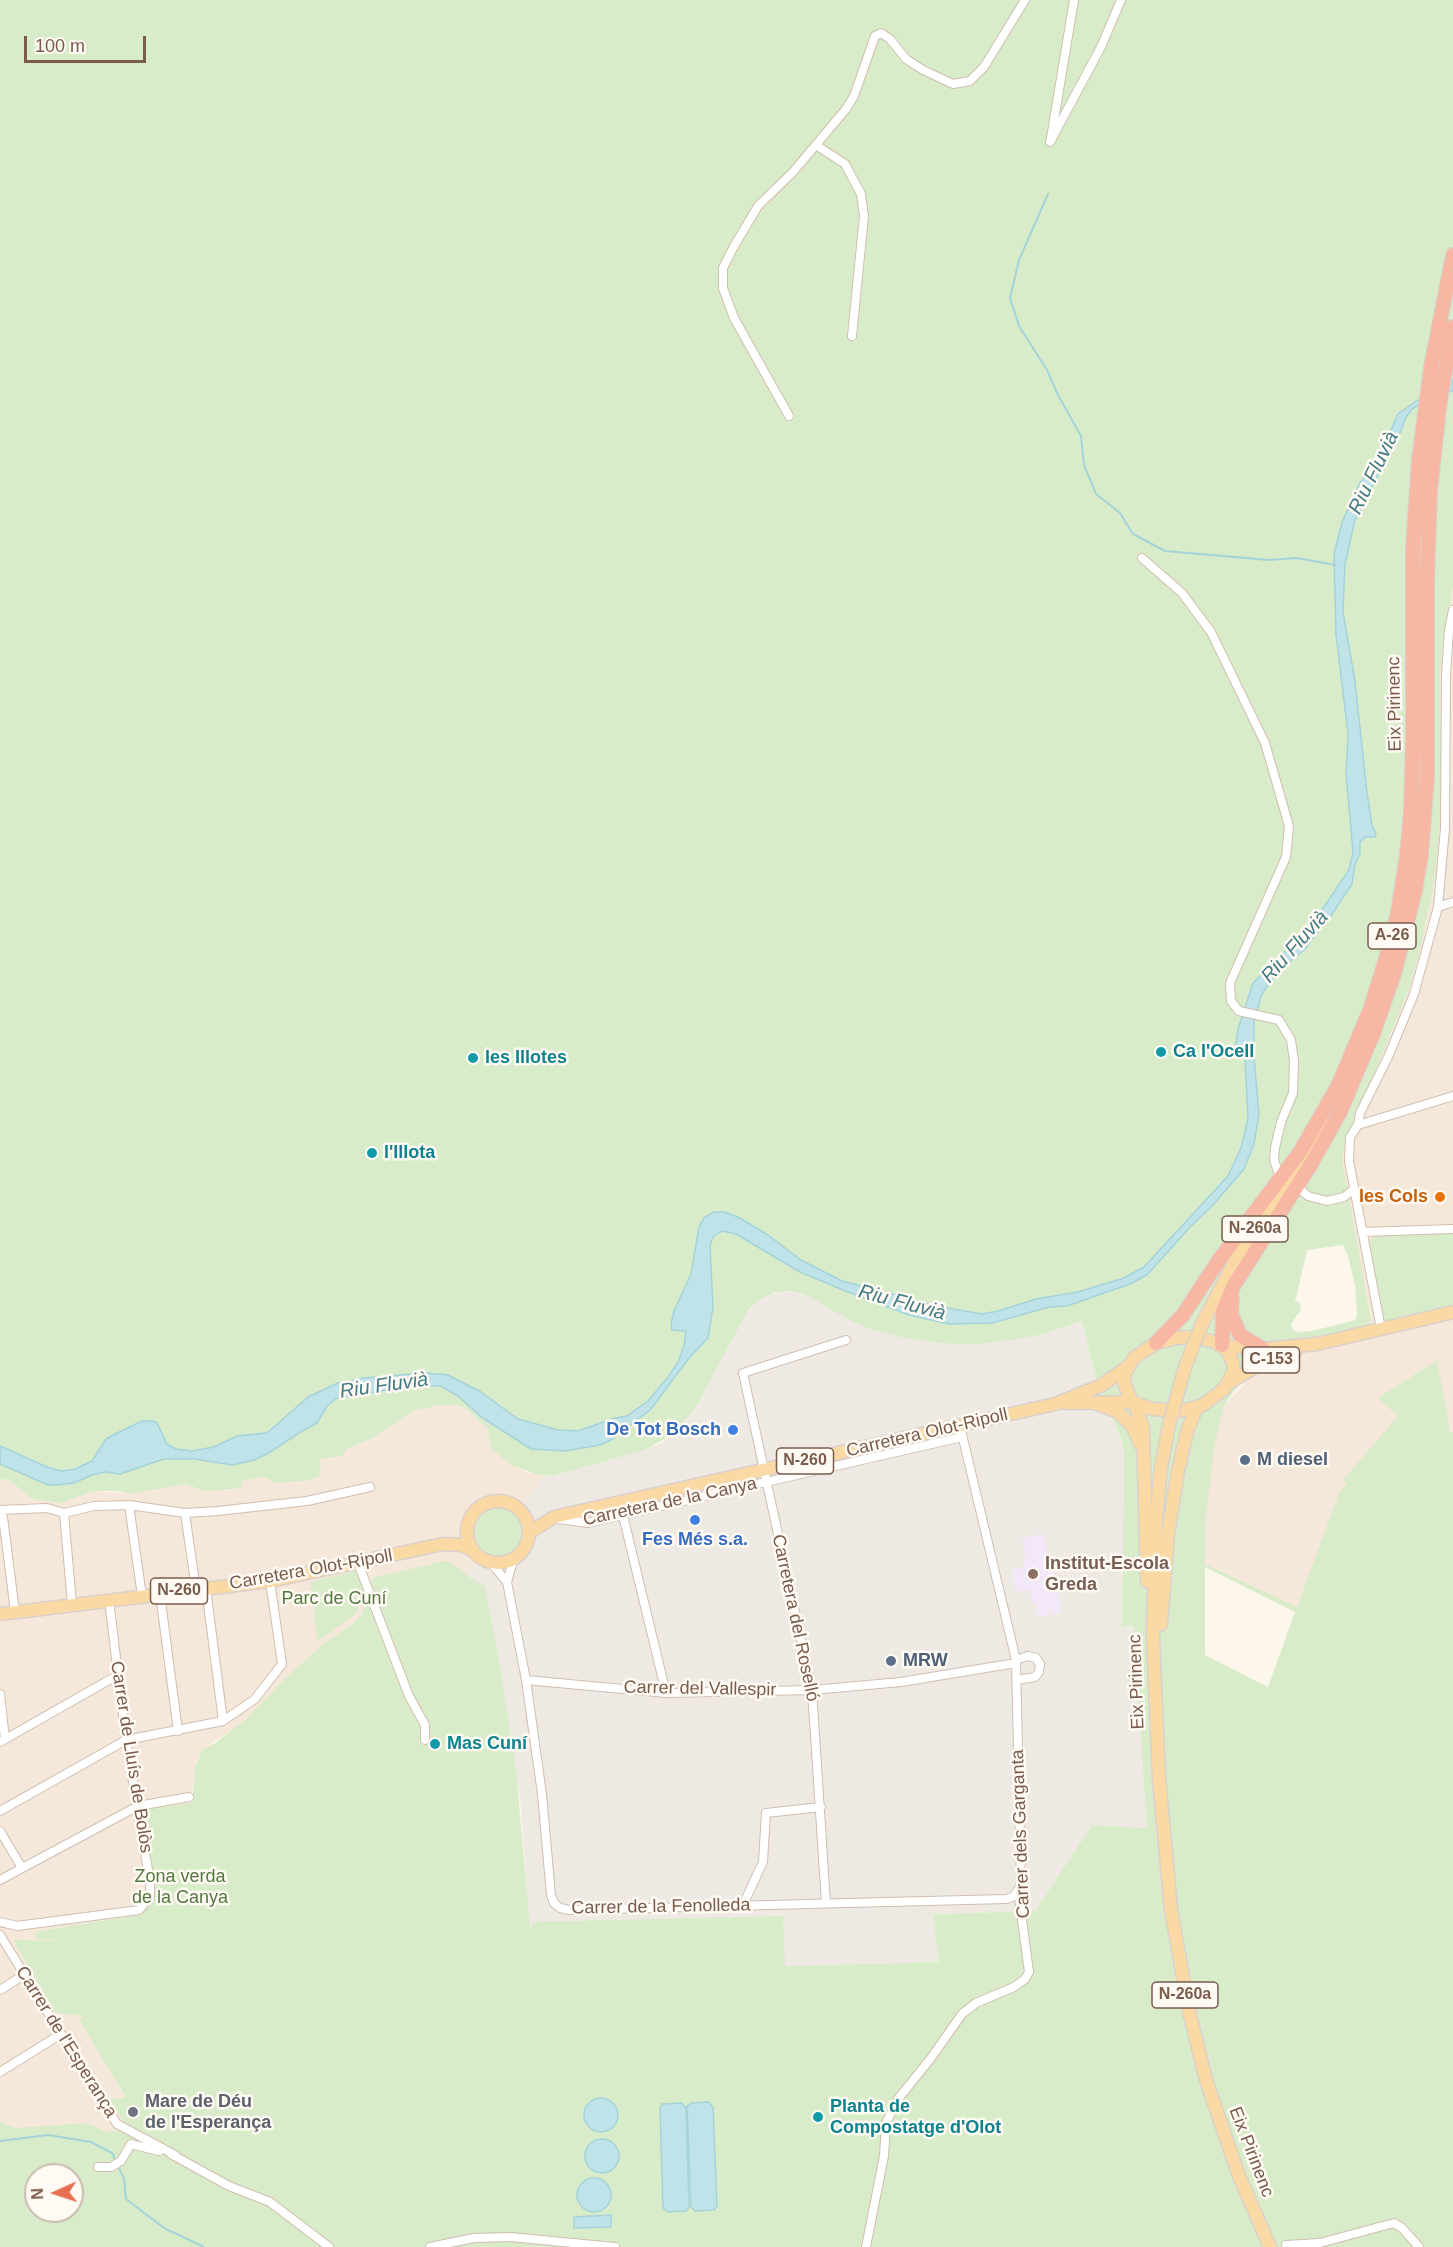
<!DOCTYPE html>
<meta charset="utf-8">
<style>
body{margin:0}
#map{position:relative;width:1453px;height:2247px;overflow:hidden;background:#fdf6ec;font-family:Arial,sans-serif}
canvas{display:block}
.north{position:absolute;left:24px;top:2163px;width:60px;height:60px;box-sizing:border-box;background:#fffaf3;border:2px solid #cabbb1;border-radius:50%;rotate:267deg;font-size:16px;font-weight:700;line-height:24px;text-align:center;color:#7a5c4d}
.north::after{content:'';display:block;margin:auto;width:21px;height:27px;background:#e76f51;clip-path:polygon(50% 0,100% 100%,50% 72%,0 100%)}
.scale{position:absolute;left:24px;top:36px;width:122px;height:27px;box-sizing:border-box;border:3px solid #7a5c4d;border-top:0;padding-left:8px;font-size:18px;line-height:21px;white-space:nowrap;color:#7a5c4d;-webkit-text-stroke:4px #fffaf3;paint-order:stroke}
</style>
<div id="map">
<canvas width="1453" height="2247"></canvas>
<div class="north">N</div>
<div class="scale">100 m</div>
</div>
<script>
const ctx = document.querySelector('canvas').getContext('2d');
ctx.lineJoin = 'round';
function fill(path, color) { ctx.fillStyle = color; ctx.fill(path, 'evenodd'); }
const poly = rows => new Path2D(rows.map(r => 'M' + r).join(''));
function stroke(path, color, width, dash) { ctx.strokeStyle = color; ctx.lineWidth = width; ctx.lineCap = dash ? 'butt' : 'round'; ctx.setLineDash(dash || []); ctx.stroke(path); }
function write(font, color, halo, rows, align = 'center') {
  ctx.font = font + ' Arial,sans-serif'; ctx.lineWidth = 5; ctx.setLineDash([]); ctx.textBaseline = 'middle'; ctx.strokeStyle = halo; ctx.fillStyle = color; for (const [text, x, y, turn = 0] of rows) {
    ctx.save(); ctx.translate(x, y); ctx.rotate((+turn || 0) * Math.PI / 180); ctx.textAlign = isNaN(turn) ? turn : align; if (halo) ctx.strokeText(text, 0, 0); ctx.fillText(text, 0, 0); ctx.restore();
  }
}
fill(poly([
 [1453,588,1453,1432,1398,1415,1374,1501,1300,1609,1177,1551,1210,1420,1249,1379,1371,1316,1361,1269,1343,1164,1343,1150,1345,1135,1409,989,1419,954,1433,890,1442,795,1440,676,1443,639],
 [440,1405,459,1405,470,1412,488,1430,492,1450,525,1472,546,1476,497,1533,466,1578,371,1594,364,1602,363,1612,355,1622,327,1641,285,1678,258,1708,236,1727,209,1745,197,1760,192,1793,203,1880,99,2008,79,2020,126,2099,110,2099,125,2123,107,2145,0,2143,0,1480,8,1479,32,1499,60,1503,93,1491,125,1493,185,1484,198,1489,230,1490,240,1488,242,1481,259,1477,267,1478,276,1483,307,1481,320,1459,373,1438,413,1411]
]), '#f5e8da');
fill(poly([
 [782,1291,800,1293,809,1296,869,1329,900,1337,937,1343,996,1342,1044,1334,1082,1321,1097,1384,1121,1438,1124,1449,1122,1626,1133,1624,1147,1828,1092,1825,1035,1911,933,1914,939,1962,554,1973,531,1949,521,1807,499,1659,485,1586,466,1578,497,1533,546,1476,557,1475,645,1450,663,1442,679,1429,695,1409,746,1313,763,1297]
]), '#efe9e4');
fill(poly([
 [1043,1534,1050,1564,1047,1565,1048,1570,1053,1570,1054,1577,1050,1578,1050,1583,1055,1582,1062,1613,1054,1614,1052,1610,1048,1611,1049,1615,1039,1617,1036,1603,1033,1603,1030,1589,1016,1592,1012,1570,1025,1567,1023,1557,1026,1556,1023,1538]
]), '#f3e8fa');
fill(poly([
 [0,0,1453,0,1453,588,1443,639,1440,676,1442,795,1437,855,1433,890,1419,954,1409,989,1343,1150,1343,1164,1371,1320,1366,1327,1304,1341,1270,1344,1224,1405,1214,1447,1205,1526,1205,1564,1297,1607,1339,1493,1347,1483,1343,1480,1398,1416,1378,1398,1437,1360,1450,1432,1453,1432,1453,2247,0,2247,0,2122,15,2128,86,2123,107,2132,118,2131,125,2123,109,2099,126,2098,79,2020,84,2016,55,2013,13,1940,71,1941,37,1939,35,1932,139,1915,155,1897,146,1809,192,1803,195,1767,203,1749,215,1743,246,1719,285,1678,327,1641,355,1622,363,1612,363,1600,371,1594,368,1582,373,1581,372,1578,445,1561,452,1563,469,1577,485,1586,499,1659,516,1770,531,1935,532,1922,783,1916,785,1966,939,1962,933,1914,1035,1911,1092,1825,1147,1828,1133,1625,1122,1627,1124,1449,1121,1438,1097,1384,1082,1321,1044,1334,1012,1340,975,1344,937,1343,900,1337,873,1330,853,1322,804,1294,789,1291,776,1292,762,1298,748,1310,695,1409,673,1434,645,1450,553,1476,539,1475,513,1466,492,1450,488,1430,470,1412,459,1405,440,1405,413,1411,373,1438,346,1449,343,1456,320,1459,321,1476,307,1481,275,1483,267,1478,259,1477,242,1481,241,1488,213,1491,204,1491,185,1484,131,1494,118,1491,93,1491,61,1503,32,1499,8,1479,0,1480],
 [1343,1245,1348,1256,1355,1286,1357,1313,1356,1318,1353,1321,1311,1331,1298,1332,1293,1330,1291,1325,1292,1322,1301,1310,1299,1302,1295,1302,1307,1250],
 [1205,1567,1295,1612,1268,1687,1205,1655],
 [36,2175,72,2175,72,2211,36,2211],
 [1453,1231,1453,1307,1387,1322,1385,1320,1382,1315,1369,1246,1372,1237,1375,1235],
 '472 1532a25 25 0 1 1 50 0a25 25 0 1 1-50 0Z',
 [355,1571,361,1574,365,1591,356,1597,358,1610,354,1615,317,1642,311,1582]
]), '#d8ecc9');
const water = poly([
 [1453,379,1453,391,1437,395,1412,409,1406,417,1400,433,1355,520,1345,564,1343,612,1355,681,1367,793,1372,825,1376,834,1375,837,1365,837,1360,842,1360,854,1355,864,1352,884,1330,917,1304,950,1277,972,1262,994,1254,1020,1254,1057,1259,1114,1254,1144,1244,1169,1213,1205,1190,1227,1147,1275,1130,1284,1067,1306,1049,1307,992,1323,949,1324,909,1315,848,1292,800,1272,736,1234,722,1231,713,1237,710,1246,713,1307,708,1338,689,1358,650,1410,611,1440,600,1445,565,1451,531,1449,480,1416,459,1397,441,1386,413,1386,337,1398,327,1406,317,1423,302,1431,267,1454,254,1460,232,1465,195,1459,164,1459,120,1474,105,1472,92,1475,74,1483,56,1485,48,1485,0,1464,0,1446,47,1467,62,1471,75,1469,92,1461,106,1439,111,1436,142,1421,153,1421,157,1423,167,1444,176,1449,192,1451,214,1447,237,1436,267,1433,308,1397,338,1383,363,1378,427,1373,448,1375,481,1392,518,1419,558,1430,578,1431,615,1418,627,1416,648,1401,668,1377,678,1362,684,1346,686,1331,672,1330,671,1324,674,1311,691,1274,699,1227,704,1218,714,1212,724,1212,738,1217,768,1235,801,1260,842,1281,942,1307,982,1314,998,1311,1036,1299,1078,1292,1124,1278,1144,1267,1228,1176,1241,1148,1248,1119,1245,1058,1244,1055,1236,1048,1236,1044,1238,1029,1253,983,1311,926,1349,870,1353,852,1346,774,1348,734,1336,634,1334,554,1342,522,1359,485,1388,437,1398,414,1435,388,1453,379],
 '584 2115a17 17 0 1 1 34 0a17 17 0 1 1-34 0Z',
 [709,2102,713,2107,717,2206,714,2210,695,2211,691,2207,687,2106,691,2103,709,2102],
 [682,2103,686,2108,689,2207,686,2211,668,2212,663,2208,660,2108,662,2104,682,2103],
 '585 2156a17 17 0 1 1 34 0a17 17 0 1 1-34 0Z',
 '577 2195a17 17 0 1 1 34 0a17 17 0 1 1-34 0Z',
 [611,2215,611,2227,574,2228,574,2217,611,2215]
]);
fill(water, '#bfe3e8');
stroke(water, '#a5d3da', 1.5);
stroke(poly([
 [1048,194,1019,260,1010,298,1019,326,1047,370,1058,395,1081,436,1084,465,1096,494,1120,513,1133,534,1165,551,1269,560,1296,558,1336,565],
 [0,2141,48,2135,91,2142,112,2153,116,2161],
 [118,2166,124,2179,126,2199,164,2228,204,2247]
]), '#a5d3da', 2);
const street = poly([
 [1051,138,1074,0],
 [1050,142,1101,47,1121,0],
 [816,145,845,164,861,194,864,216,852,336],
 [789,416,734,318,723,288,723,268,733,248,758,206,793,172,846,109,854,96,875,36,881,33,890,39,906,59,923,70,953,84,970,81,984,67,1025,0],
 [1142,558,1182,593,1211,632,1265,743,1289,826,1286,857,1230,983,1231,1001,1239,1011,1279,1020,1291,1040,1294,1061,1293,1093,1281,1122,1275,1148,1274,1160,1278,1172],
 [1438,907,1453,902],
 [1358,1125,1360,1113,1389,1055,1414,994,1438,907,1445,828,1446,674,1449,630,1453,610],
 [1358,1125,1350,1137,1349,1161,1381,1329],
 [1358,1125,1453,1096],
 [1302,1191,1308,1196,1327,1201,1344,1197,1354,1189],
 [1362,1232,1453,1229],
 [620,1503,666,1693],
 [129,1505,142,1596],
 [0,1510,47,1508,64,1513,94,1506,129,1505,185,1513,218,1511,307,1501,370,1487],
 [64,1513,72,1604],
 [185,1513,196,1589],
 [3,1517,15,1612],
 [558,1519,588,1523,962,1437],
 [514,1558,507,1582,526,1680,542,1794,551,1895,554,1903,560,1908,569,1910,1007,1899,1014,1896,1018,1890],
 [490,1562,507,1582],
 [358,1563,409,1696,425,1725,425,1740],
 [206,1588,223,1721],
 [160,1594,178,1731],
 [1016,1660,1028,1656,1036,1658,1040,1664,1039,1672,1035,1677,1017,1680],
 [526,1680,666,1693,812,1690,901,1682,1016,1663],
 [0,1694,5,1739],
 [0,1742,118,1675],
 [0,1811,126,1740,223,1721,255,1699,282,1664,270,1581],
 [0,1831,22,1868],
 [0,1880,138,1806,189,1797],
 [826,1903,812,1690,743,1373,846,1340],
 [743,1905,763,1862,766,1813,821,1807],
 [0,1922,17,1926,139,1910,150,1897,150,1882,126,1740,109,1600],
 [0,1935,117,2124,175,2155],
 [0,1990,24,1975],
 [0,2072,61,2034],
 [171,2154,229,2186,270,2202,329,2247],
 [98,2167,111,2167,121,2161,131,2144,159,2151],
 [1286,2245,1320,2243,1394,2223,1402,2228,1419,2247],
 [430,2247,474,2238,510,2237,615,2247],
 [866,2247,884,2156,886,2123,898,2099,931,2058,962,2014,976,2003,1014,1987,1025,1979,1029,1972,1018,1890,1021,1884,1016,1660,960,1426]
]);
const primary = poly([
 [1202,1324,1236,1259,1327,1124],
 [1193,1337,1215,1342,1228,1351,1233,1363,1233,1373,1224,1389,1203,1405,1181,1411,1152,1409,1132,1402,1124,1383,1125,1373,1134,1358,1156,1343,1176,1338,1193,1337],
 [1224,1346,1263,1349,1317,1344,1453,1312],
 [1229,1383,1260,1364,1295,1352],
 [1092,1402,1118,1412,1133,1427,1140,1444],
 [1065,1403,1132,1402],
 [1135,1404,1143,1428,1147,1581],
 [1169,1425,1161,1468,1156,1519,1153,1637,1159,1778,1171,1909,1189,2011,1206,2080,1239,2176,1270,2247],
 '467 1532a31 31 0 1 1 62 0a31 31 0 1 1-62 0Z',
 [529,1533,554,1517,1055,1404,1102,1385,1129,1366],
 [0,1614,270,1581,443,1544,461,1545,472,1550],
 [1161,1624,1168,1534,1178,1471,1188,1428,1197,1408]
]);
const highway = poly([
 [1232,1298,1231,1314,1240,1335,1263,1349],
 [1156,1343,1183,1315,1219,1260,1300,1152,1338,1086,1370,1010,1389,949,1398,912,1407,854,1411,811,1413,738,1413,547,1419,460,1431,367,1453,255],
 [1222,1345,1223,1311,1234,1285,1311,1164,1340,1112,1373,1034,1394,974,1415,891,1421,855,1427,778,1427,581,1430,491,1440,400,1453,327]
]);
stroke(street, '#d1beb0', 10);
stroke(primary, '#dad1cd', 15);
stroke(highway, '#dad1cd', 16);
stroke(street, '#fff', 8);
stroke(primary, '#fbd9a5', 12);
stroke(highway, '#f7b7a3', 14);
const primaryBridge = poly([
 [1169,1425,1185,1367,1202,1324]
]);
stroke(primaryBridge, '#dad1cd', 15, []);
stroke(primaryBridge, '#fbd9a5', 12);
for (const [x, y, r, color] of [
 [1161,1052,6,"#0f9aa8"],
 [473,1058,6,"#0f9aa8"],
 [372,1153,6,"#0f9aa8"],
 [1440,1197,6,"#e8710a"],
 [733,1430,6,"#3f7fe0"],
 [1245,1460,6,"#5c6f8a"],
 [695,1520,6,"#3f7fe0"],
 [1033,1574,6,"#8d6e63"],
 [891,1661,6,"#5c6f8a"],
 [435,1744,6,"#0f9aa8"],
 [133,2112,6,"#6b7280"],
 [818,2117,6,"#0f9aa8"]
]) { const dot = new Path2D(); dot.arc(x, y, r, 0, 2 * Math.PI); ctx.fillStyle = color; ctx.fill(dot); stroke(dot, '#fffaf3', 2); }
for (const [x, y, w] of [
 [1392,936,48],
 [1255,1229,66],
 [1271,1360,57],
 [805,1461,57],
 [179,1591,57],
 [1185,1995,66]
]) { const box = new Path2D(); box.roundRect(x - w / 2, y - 13, w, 26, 4.5); ctx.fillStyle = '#fffaf3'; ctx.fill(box); stroke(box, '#7a5c4d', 1.5); }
write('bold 16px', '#7a5c4d', null, [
 ["A-26",1392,936],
 ["N-260a",1255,1229],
 ["C-153",1271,1360],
 ["N-260",805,1461],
 ["N-260",179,1591],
 ["N-260a",1185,1995]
]);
write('18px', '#7a5c4d', '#fffaf3', [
 ["Eix Pirinenc",1395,704,-91],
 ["Carretera Olot-Ripoll",927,1433,-13],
 ["Carretera de la Canya",670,1502,-12],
 ["Carretera Olot-Ripoll",311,1570,-10],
 ["Carretera del Roselló",795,1618,78],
 ["Eix Pirinenc",1137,1682,-92],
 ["Carrer del Vallespir",700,1689,1],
 ["Carrer de Lluís de Bolòs",131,1757,81],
 ["Carrer dels Garganta",1021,1834,-92],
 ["Carrer de la Fenolleda",661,1907,-1],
 ["Carrer de l'Esperança",66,2042,58],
 ["Eix Pirinenc",1251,2152,69]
]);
write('bold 18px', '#0d838f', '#fffaf3', [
 ["Ca l'Ocell",1173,1052],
 ["les Illotes",485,1058],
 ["l'Illota",384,1153],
 ["Mas Cuní",447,1744],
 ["Planta de",830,2107],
 ["Compostatge d'Olot",830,2128]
], 'left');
write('bold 18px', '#c56008', '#fffaf3', [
 ["les Cols",1428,1197]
], 'right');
write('bold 18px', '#366cbe', '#fffaf3', [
 ["De Tot Bosch",721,1430],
 ["Fes Més s.a.",695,1540,"center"]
], 'right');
write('bold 18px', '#4e5e75', '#fffaf3', [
 ["M diesel",1257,1460],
 ["MRW",903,1661]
], 'left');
write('bold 18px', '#785e54', '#fffaf3', [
 ["Institut-Escola",1045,1564],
 ["Greda",1045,1585]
], 'left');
write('18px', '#537a41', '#fffaf3', [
 ["Parc de Cuní",334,1599],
 ["Zona verda",180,1877],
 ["de la Canya",180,1898]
]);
write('bold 18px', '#5b616d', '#fffaf3', [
 ["Mare de Déu",145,2102],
 ["de l'Esperança",145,2123]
], 'left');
write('italic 20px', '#437c86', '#fffaf3', [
 ["Riu Fluvià",1374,473,-64],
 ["Riu Fluvià",1295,947,-48],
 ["Riu Fluvià",902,1303,15],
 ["Riu Fluvià",384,1386,-8]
]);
</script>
